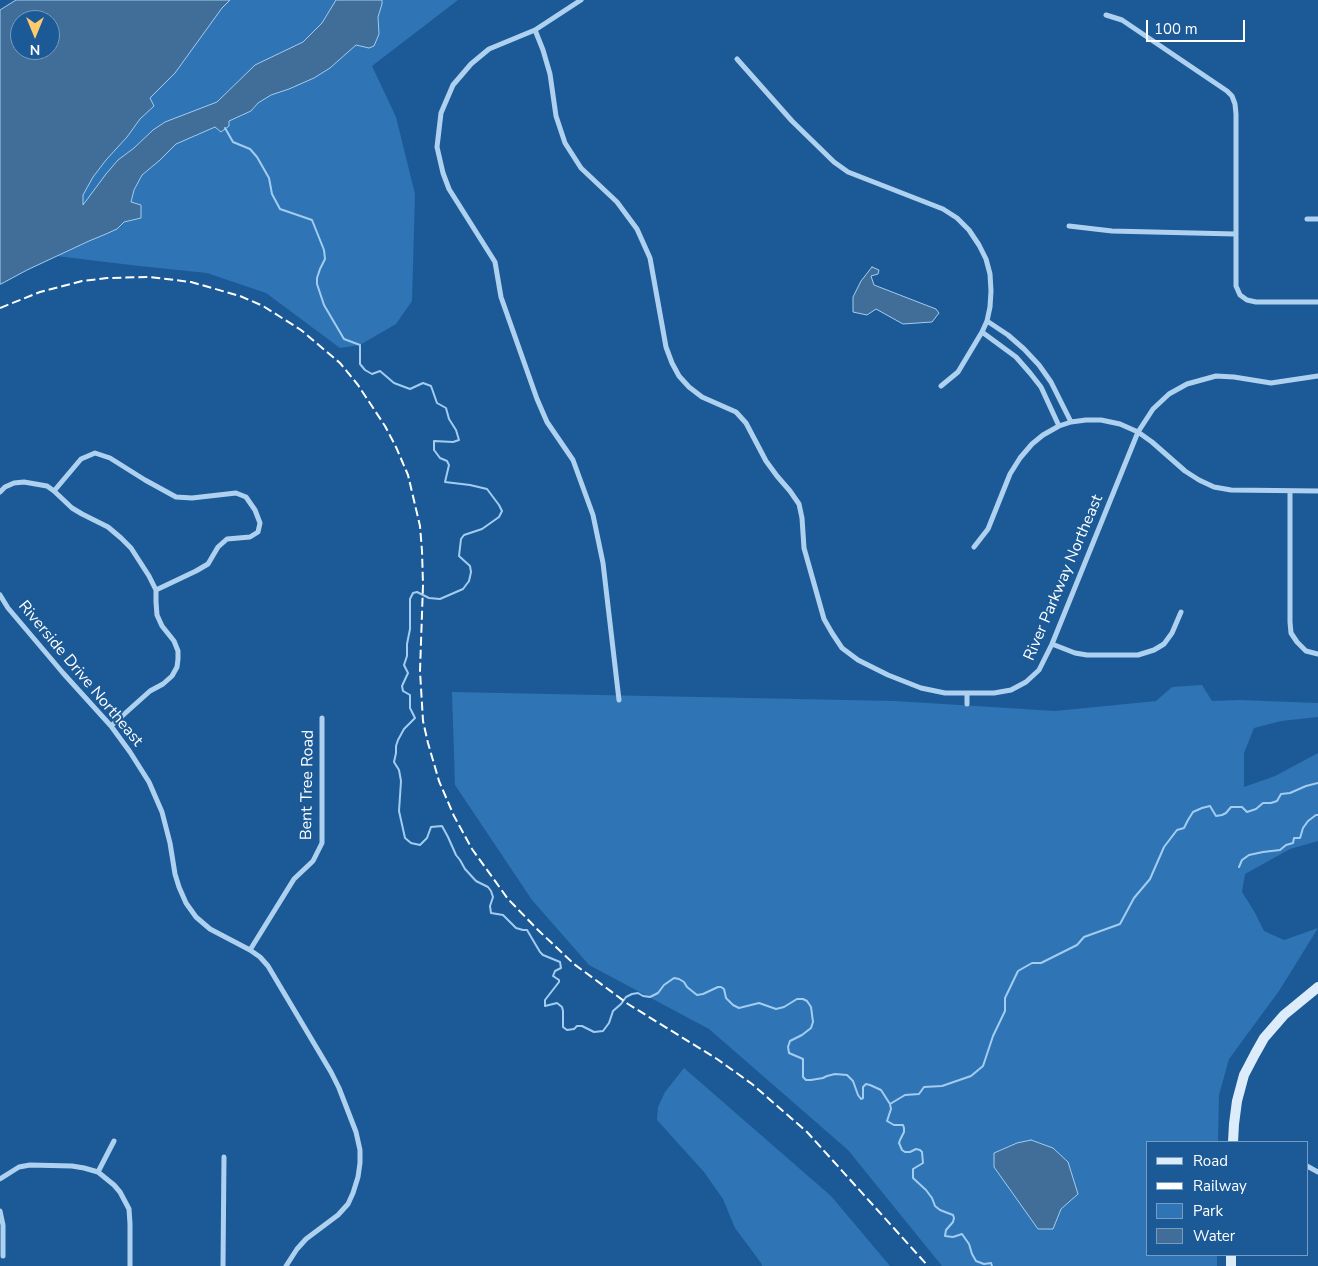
<!DOCTYPE html>
<style>
body{margin:0}
#map{position:relative;width:1318px;height:1266px;overflow:hidden;background:#1b5a96;font-family:"Nunito Sans",sans-serif}
canvas{display:block}
.legend{position:absolute;left:1146px;top:1141px;width:162px;height:115px;box-sizing:border-box;background:#1b5a96;border:1px solid #769cc0;margin:0;padding:6px 9px;list-style:none;font-size:15px;color:#fff}
.legend li{display:flex;align-items:center;gap:10px;height:25px}
.legend b{width:25px;border:1px solid #769cc0}
.north{position:absolute;left:10px;top:10px;width:50px;height:50px;box-sizing:border-box;background:#1b5a96;border:1px solid #769cc0;border-radius:50%;rotate:180deg;font-size:14px;font-weight:700;line-height:20px;text-align:center;color:#fff}
.north::after{content:'';display:block;margin:auto;width:18px;height:22px;background:#ffca6d;clip-path:polygon(50% 0,100% 100%,50% 72%,0 100%)}
.scale{position:absolute;left:1146px;top:20px;width:99px;height:22px;box-sizing:border-box;border:2px solid #fff;border-top:0;padding-left:6px;font-size:15px;line-height:18px;white-space:nowrap;color:#fff;-webkit-text-stroke:4px #1b5a96;paint-order:stroke}
</style>
<div id="map">
<canvas width="1318" height="1266"></canvas>
<ul class="legend">
<li><b style="height:6px;background:#dcecfb"></b>Road</li>
<li><b style="height:6px;background:#fff"></b>Railway</li>
<li><b style="height:14px;background:#2f74b4"></b>Park</li>
<li><b style="height:14px;background:#416e98"></b>Water</li>
</ul>
<div class="north">N</div>
<div class="scale">100 m</div>
</div>
<script>
const ctx = document.querySelector('canvas').getContext('2d');
ctx.lineJoin = 'round';
function fill(path, color) { ctx.fillStyle = color; ctx.fill(path, 'evenodd'); }
const poly = rows => new Path2D(rows.map(r => 'M' + r).join(''));
function stroke(path, color, width, dash) { ctx.strokeStyle = color; ctx.lineWidth = width; ctx.lineCap = dash ? 'butt' : 'round'; ctx.setLineDash(dash || []); ctx.stroke(path); }
function write(font, color, halo, rows, align = 'center') {
  ctx.font = font + ' "Nunito Sans",sans-serif'; ctx.lineWidth = 4; ctx.setLineDash([]); ctx.textBaseline = 'middle'; ctx.strokeStyle = halo; ctx.fillStyle = color; for (const [text, x, y, turn = 0] of rows) {
    ctx.save(); ctx.translate(x, y); ctx.rotate((+turn || 0) * Math.PI / 180); ctx.textAlign = isNaN(turn) ? turn : align; if (halo) ctx.strokeText(text, 0, 0); ctx.fillText(text, 0, 0); ctx.restore();
  }
}
fill(poly([
 [230,0,336,0,322,23,303,42,255,65,217,102,165,122,153,130,134,148,118,160,82,206,83,195,93,177,106,160,127,137,140,119,153,106,150,98,175,73,222,8],
 [382,0,458,0,372,66,396,117,415,194,412,301,396,324,360,345,340,348,266,293,207,273,139,266,56,256,89,241,106,234,117,229,124,222,141,218,131,202,134,190,142,175,160,160,176,144,251,111,258,103,271,95,289,89,314,78,330,68,356,45,369,48,379,34,378,17,382,4],
 [1202,685,1212,701,1239,700,1318,703,1318,717,1281,721,1254,728,1244,753,1244,787,1275,776,1318,753,1318,841,1290,849,1245,874,1242,892,1254,911,1264,931,1284,940,1318,928,1279,991,1229,1059,1219,1095,1218,1142,1147,1142,1147,1255,1217,1255,1217,1266,942,1266,848,1150,709,1029,589,965,532,900,455,785,452,692,895,701,1055,711,1156,701,1172,687],
 [684,1068,831,1196,890,1266,762,1266,761,1263,735,1228,723,1199,704,1172,657,1120,658,1107,665,1092]
]), '#2f74b4');
const water = poly([
 [16,0,230,0,222,8,175,73,150,98,154,106,140,119,127,137,106,160,93,177,83,195,83,205,106,174,118,160,134,148,153,130,165,122,217,102,255,65,303,42,322,23,336,0,382,0,382,4,378,17,379,34,374,46,369,48,356,45,330,68,314,78,289,89,271,95,258,103,251,111,229,121,229,126,221,132,215,127,176,144,160,160,142,175,134,190,131,202,141,205,141,218,124,222,117,229,106,234,89,241,27,270,1,284,0,284,0,10,16,0],
 [20,20,50,20,50,50,20,50,20,20],
 [872,267,879,270,878,274,871,276,874,285,936,309,939,313,932,322,903,324,876,309,867,315,853,312,853,297,861,281,872,267],
 [1031,1140,1053,1148,1068,1162,1078,1194,1061,1209,1053,1229,1038,1229,994,1167,994,1153,1017,1143,1031,1140]
]);
fill(water, '#416e98');
stroke(water, '#a2cdf1', 1);
stroke(poly([
 [225,128,233,142,250,149,257,157,269,178,272,194,280,209,312,220,324,250,325,259,320,269,317,278,317,284,324,305,344,339,360,345,360,364,365,370,372,374,380,371,394,383,410,389,423,383,431,386,437,403,446,408,449,419,456,430,459,440,453,442,434,441,434,450,440,458,447,461,449,465,445,482,470,485,487,489,499,505,502,511,499,517,482,529,464,535,461,539,459,556,470,566,471,572,469,581,463,589,440,599,429,598,417,592,413,593,410,599,410,629,407,644,407,656,404,665,408,673,402,686,403,691,410,695,410,708,415,718,404,729,398,740,396,746,396,753,394,762,399,770,401,781,399,811,405,838,411,843,420,845,427,838,431,827,442,826,448,837,456,855,460,860,465,869,476,881,488,887,491,891,493,897,490,906,491,913,503,915,516,928,523,930,527,930,540,952,543,955,560,962,561,968,555,971,553,976,559,980,559,982,545,1000,545,1006,557,1003,562,1007,563,1011,563,1027,567,1030,574,1029,577,1026,582,1026,594,1032,603,1031,609,1023,613,1011,621,1004,626,997,632,994,638,993,643,996,650,997,658,993,664,985,674,978,679,979,684,982,687,987,697,995,703,994,718,987,721,987,724,989,726,998,733,1005,739,1008,759,1003,776,1009,784,1007,797,999,803,999,807,1001,811,1007,813,1022,811,1028,802,1035,790,1041,788,1047,789,1053,803,1059,803,1077,806,1080,811,1080,823,1078,827,1076,835,1074,847,1075,853,1081,858,1095,861,1099,863,1098,863,1087,866,1084,870,1085,881,1090,890,1104,891,1109,887,1121,894,1125,903,1125,904,1128,904,1132,900,1140,899,1143,902,1150,905,1152,910,1152,916,1149,920,1150,922,1152,923,1163,913,1169,913,1178,926,1190,932,1198,935,1206,940,1210,953,1215,954,1218,953,1222,946,1230,945,1236,953,1237,962,1234,969,1244,972,1254,976,1261,984,1264,991,1263,992,1266],
 [1239,867,1242,860,1249,855,1263,852,1280,850,1286,845,1293,843,1294,838,1300,838,1303,828,1308,821,1316,815,1318,815],
 [890,1104,905,1095,919,1094,924,1087,942,1086,971,1076,983,1066,993,1036,1005,1011,1005,998,1018,971,1032,963,1041,963,1077,945,1084,937,1120,924,1134,898,1150,879,1164,847,1177,830,1184,828,1188,820,1193,812,1202,808,1210,806,1216,816,1222,815,1226,813,1231,807,1242,807,1247,812,1256,809,1263,803,1271,803,1277,801,1281,794,1290,793,1306,786,1318,783]
]), '#a2cdf1', 2);
stroke(poly([
 [581,0,535,30,489,49,471,64,453,85,441,113,437,147,443,173,449,189,495,262,501,297,537,399,547,422,573,460,593,515,603,563,619,700],
 [1106,15,1122,20,1227,91,1232,96,1235,104,1236,114,1236,286,1240,295,1247,300,1256,302,1318,302],
 [535,30,543,50,550,74,556,116,565,143,581,168,617,202,637,229,650,258,666,347,672,363,679,376,689,387,702,397,736,412,746,423,766,461,777,476,790,491,799,504,802,518,804,548,824,619,832,633,842,648,858,660,888,675,921,688,945,693,994,693,1011,690,1026,682,1039,670,1052,644,1138,432,1153,409,1169,394,1187,384,1216,376,1234,377,1271,383,1318,376],
 [737,59,792,121,834,162,848,172,943,209,957,218,969,230,979,245,986,259,990,274,991,291,990,307,987,321,982,332,958,372,941,386],
 [1307,219,1318,219],
 [1069,226,1112,231,1235,234],
 [987,321,1008,335,1024,349,1039,365,1051,382,1071,422],
 [982,332,1016,357,1030,373,1041,387,1059,426],
 [54,491,81,459,95,453,110,458,145,480,176,497,192,498,236,493,246,497,255,510,260,523,258,532,250,537,227,539,218,547,208,564,196,571,156,590],
 [1290,491,1290,622,1291,633,1297,642,1306,651,1318,654],
 [0,492,5,487,14,483,24,482,47,486,54,491,72,508,82,514,108,527,121,538,131,548,149,576,156,590,156,602,157,615,162,626,174,641,178,651,178,659,177,667,172,676,163,684,150,691,111,726],
 [974,547,988,529,1010,474,1020,458,1032,444,1043,435,1059,426,1071,422,1086,420,1101,420,1120,424,1138,432,1152,442,1185,471,1199,480,1214,487,1231,490,1318,491],
 [0,595,8,608,63,673,111,726,130,752,149,782,162,812,170,843,175,874,179,887,186,903,196,917,210,929,250,950,260,957,268,966,331,1072,339,1088,356,1132,360,1150,360,1163,358,1177,353,1193,348,1204,338,1215,306,1239,297,1249,286,1266],
 [1052,644,1075,653,1087,655,1138,655,1154,650,1164,644,1172,633,1181,612],
 [967,693,967,704],
 [250,950,294,879,313,861,322,843,322,718],
 [1307,1166,1318,1172],
 [98,1172,114,1141],
 [0,1179,19,1167,30,1165,72,1166,84,1168,98,1172,114,1185,120,1192,129,1209,130,1224,130,1266],
 [0,1211,3,1225,3,1256],
 [223,1266,224,1157]
]), '#afd1f0', 5);
stroke(poly([
 [1233,1142,1234,1124,1237,1101,1244,1075,1255,1054,1264,1038,1284,1015,1318,987],
 [1231,1266,1231,1255]
]), '#dcecfb', 10);
stroke(poly([
 [0,308,40,292,63,286,82,281,107,278,150,277,191,282,240,296,263,306,301,330,340,363,358,385,385,426,396,447,408,475,420,526,422,551,423,585,420,671,423,721,428,743,439,781,454,816,472,849,508,899,538,930,574,964,628,1004,717,1059,752,1084,807,1132,928,1266]
]), '#fff', 2, [9, 4]);
write('16px', '#fff', '#1b5a96', [
 ["River Parkway Northeast",1064,578,-67],
 ["Riverside Drive Northeast",80,674,50],
 ["Bent Tree Road",308,785,-89]
]);
</script>
